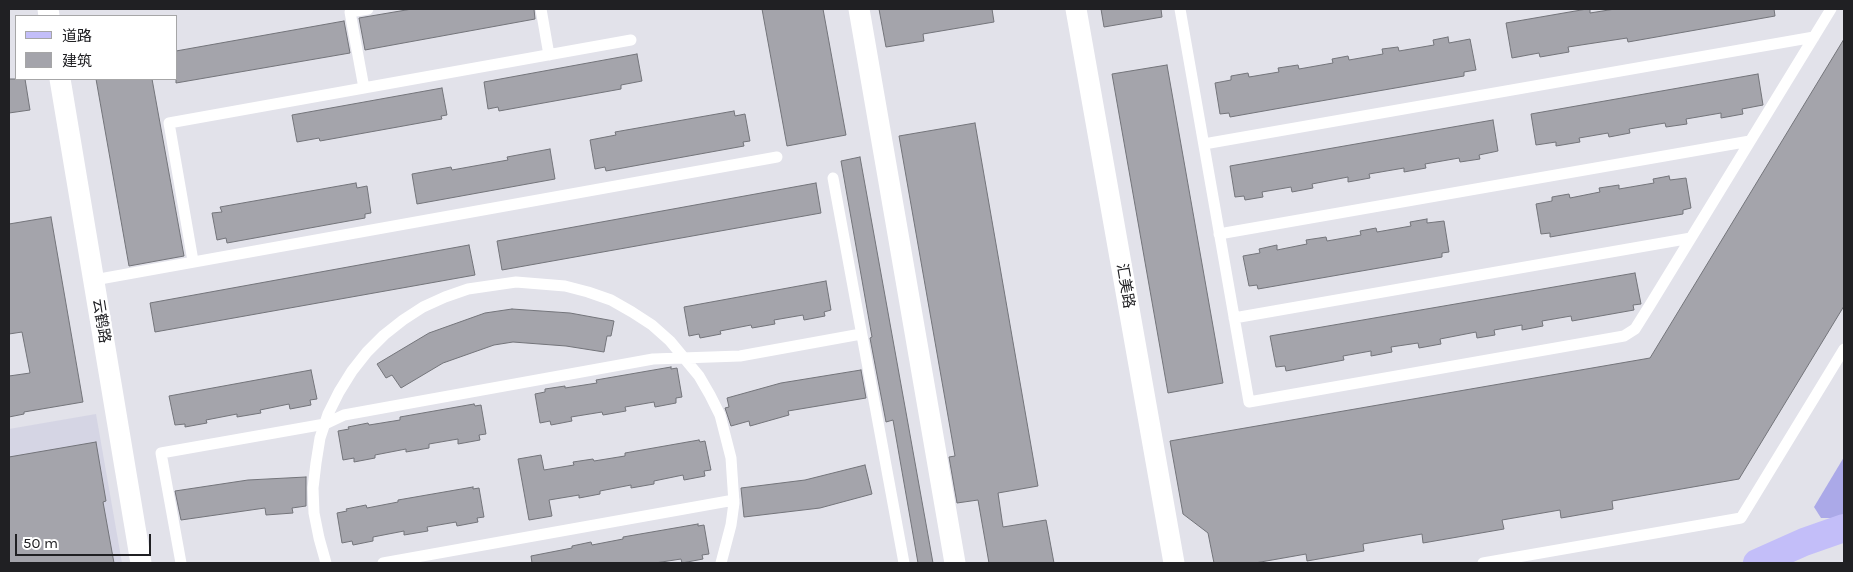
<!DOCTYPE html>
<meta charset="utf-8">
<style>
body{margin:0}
#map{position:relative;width:1853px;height:572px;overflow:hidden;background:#e2e2ea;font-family:Karla,"Noto Sans SC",sans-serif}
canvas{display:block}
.frame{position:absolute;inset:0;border:10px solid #202023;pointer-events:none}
.legend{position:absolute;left:15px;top:15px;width:162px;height:65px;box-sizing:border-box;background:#fff;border:1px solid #a6a6a7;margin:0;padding:6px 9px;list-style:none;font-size:15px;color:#202023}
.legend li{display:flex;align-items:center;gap:10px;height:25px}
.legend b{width:25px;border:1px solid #a6a6a7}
.scale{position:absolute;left:15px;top:534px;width:136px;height:22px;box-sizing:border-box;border:2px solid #202023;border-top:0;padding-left:6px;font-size:15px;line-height:18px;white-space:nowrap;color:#202023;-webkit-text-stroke:4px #fff;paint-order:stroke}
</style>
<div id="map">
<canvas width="1853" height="572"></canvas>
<div class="frame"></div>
<ul class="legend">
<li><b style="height:6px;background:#c3bef9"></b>道路</li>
<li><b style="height:14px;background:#a4a4ab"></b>建筑</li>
</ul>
<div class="scale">50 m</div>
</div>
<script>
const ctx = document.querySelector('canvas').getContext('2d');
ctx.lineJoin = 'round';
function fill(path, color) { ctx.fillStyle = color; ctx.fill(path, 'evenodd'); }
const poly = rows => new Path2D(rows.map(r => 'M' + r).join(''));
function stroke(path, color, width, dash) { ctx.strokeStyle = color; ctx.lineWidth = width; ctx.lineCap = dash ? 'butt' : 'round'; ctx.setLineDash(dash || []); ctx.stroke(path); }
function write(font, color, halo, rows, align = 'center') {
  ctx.font = font + ' Karla,"Noto Sans SC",sans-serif'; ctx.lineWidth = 4; ctx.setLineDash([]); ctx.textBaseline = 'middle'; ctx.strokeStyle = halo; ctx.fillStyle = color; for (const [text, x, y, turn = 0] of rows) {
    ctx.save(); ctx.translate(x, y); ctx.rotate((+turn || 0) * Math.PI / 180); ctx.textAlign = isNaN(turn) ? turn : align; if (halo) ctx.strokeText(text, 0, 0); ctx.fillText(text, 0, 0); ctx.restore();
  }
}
fill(poly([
 [96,414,122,563,9,563,9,429]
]), '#d5d5e4');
fill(poly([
 [1844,457,1844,518,1821,518,1814,507]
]), '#aba9e8');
const building = poly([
 [412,9,534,9,535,19,365,50,359,18,412,9],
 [762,9,823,9,846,135,787,146,762,9],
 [879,9,992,9,994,22,923,34,924,41,886,47,879,9],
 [1101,9,1161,9,1162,17,1104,27,1101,9],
 [1587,9,1590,9,1590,13,1615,9,1774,9,1775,16,1628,42,1627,38,1568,47,1569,52,1540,57,1539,53,1512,58,1506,23,1587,9],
 [344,21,350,53,176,83,176,51,344,21],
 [1448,37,1449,43,1470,39,1476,70,1464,72,1464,76,1292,106,1230,117,1229,113,1220,114,1215,83,1231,80,1231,76,1248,73,1249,77,1279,72,1278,68,1298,65,1299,69,1333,63,1332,59,1348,56,1349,60,1383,54,1382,49,1398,47,1399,51,1434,45,1433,40,1448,37],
 [1844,39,1844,306,1739,479,1612,501,1613,509,1561,518,1560,510,1502,520,1504,529,1423,543,1422,534,1363,544,1364,551,1307,561,1306,554,1255,563,1214,563,1208,533,1183,514,1170,441,1650,358,1844,39],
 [637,54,642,81,621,85,621,89,499,111,498,107,488,109,484,82,637,54],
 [1167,65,1223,383,1168,393,1112,74,1167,65],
 [1758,74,1763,105,1742,109,1743,114,1721,118,1721,113,1686,119,1687,124,1666,127,1665,123,1629,129,1630,133,1609,137,1608,133,1579,138,1580,142,1556,146,1556,142,1536,145,1531,114,1758,74],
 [9,79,25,79,30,110,9,113,9,79],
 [96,79,152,79,184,256,129,266,96,79],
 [442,88,447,115,441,116,442,119,320,141,319,138,297,142,292,115,442,88],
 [734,111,735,116,745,114,750,141,743,142,744,146,606,171,605,167,595,169,590,140,616,135,615,132,734,111],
 [1493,120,1498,151,1479,155,1480,159,1460,162,1459,158,1425,164,1426,168,1404,172,1404,168,1369,174,1370,178,1348,182,1348,177,1312,184,1313,188,1292,192,1291,187,1262,192,1263,197,1245,200,1244,196,1235,197,1230,166,1493,120],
 [975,123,1038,486,998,493,1003,527,1046,520,1054,563,989,563,978,500,957,503,949,457,955,456,899,136,975,123],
 [550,149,555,179,417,204,412,174,451,167,452,170,508,160,507,157,550,149],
 [860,157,907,418,933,563,918,563,893,420,886,422,870,338,872,337,841,161,860,157],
 [1669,176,1670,180,1686,178,1691,208,1683,210,1683,214,1550,237,1550,233,1541,234,1536,204,1552,201,1552,197,1569,194,1570,198,1600,192,1599,188,1619,185,1619,189,1654,183,1653,179,1669,176],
 [356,183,357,188,367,186,371,213,365,214,365,218,227,243,226,238,217,240,212,213,222,212,220,207,356,183],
 [816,183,821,213,502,270,497,241,816,183],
 [51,217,83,402,24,412,24,414,9,417,9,376,30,373,22,332,9,334,9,224,51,217],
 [1427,219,1427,223,1444,221,1449,252,1442,253,1442,257,1258,289,1257,285,1249,286,1243,256,1260,253,1259,249,1277,245,1277,250,1307,244,1306,240,1326,237,1327,241,1361,235,1360,231,1376,228,1377,232,1411,226,1410,222,1427,219],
 [469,245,475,275,155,332,150,303,469,245],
 [1635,273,1641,304,1633,305,1634,310,1572,321,1571,316,1542,321,1543,326,1522,330,1522,325,1494,330,1495,335,1477,338,1476,332,1440,339,1441,344,1419,348,1418,343,1391,347,1392,352,1371,356,1371,351,1343,356,1344,360,1286,371,1285,366,1276,367,1270,336,1635,273],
 [826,281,831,310,824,312,825,316,804,320,803,315,774,320,775,324,752,328,751,325,720,331,721,334,700,338,699,334,689,336,684,307,826,281],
 [512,309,570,313,614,321,611,336,607,336,604,352,566,346,513,342,494,345,443,363,401,388,392,375,386,378,377,364,429,333,485,313,512,309],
 [671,367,671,369,677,368,682,397,676,398,676,403,655,407,654,402,625,407,626,411,603,415,602,412,571,417,572,421,551,425,550,421,540,423,535,394,545,392,545,389,565,386,565,388,597,383,596,380,671,367],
 [311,370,317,399,310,400,311,405,290,409,289,404,260,410,261,413,237,417,237,414,206,420,207,423,185,427,185,424,175,425,169,396,311,370],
 [861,370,866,398,788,411,789,415,750,426,749,421,731,426,725,408,729,407,727,398,781,383,861,370],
 [474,404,475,406,481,405,486,434,479,435,480,440,458,444,458,439,429,444,429,448,406,452,406,449,375,455,375,458,354,462,354,458,343,460,338,431,349,429,348,427,368,423,369,425,400,420,400,417,474,404],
 [699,440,700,442,705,441,711,470,704,471,705,476,684,480,683,475,654,481,654,484,631,488,631,485,600,491,600,494,579,498,579,495,549,500,552,516,529,520,518,459,541,455,544,470,574,465,573,462,593,459,594,461,625,456,625,453,699,440],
 [96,442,106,501,103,502,114,563,9,563,9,457,96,442],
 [865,465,872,494,820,508,744,517,741,488,805,480,865,465],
 [306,477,306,506,292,508,293,513,266,515,265,508,181,520,175,491,248,480,306,477],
 [473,487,473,489,479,488,484,517,477,518,478,522,457,526,456,522,427,527,428,531,404,535,404,531,373,537,373,541,353,545,352,541,342,543,337,513,347,511,346,509,366,505,367,508,398,502,398,500,473,487],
 [698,524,698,526,704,525,709,554,702,555,703,559,682,563,681,559,655,563,532,563,531,556,572,548,572,546,591,542,592,545,623,539,623,537,698,524]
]);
fill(building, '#a4a4ab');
stroke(building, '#73747a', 1);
stroke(poly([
 [541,9,549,55],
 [1180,9,1249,402,1624,336,1635,329,1650,305,1831,9],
 [364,88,350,12,368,9],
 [1204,144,1814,37],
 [833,178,904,563],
 [1219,234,1750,141],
 [193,261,169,123,631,40],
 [94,280,777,157],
 [1234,318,1691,238],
 [181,563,161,453,325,424,344,415,653,359,740,356,861,334],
 [326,563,319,538,314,513,313,488,316,463,320,438,328,414,339,392,352,371,367,352,384,335,403,320,423,307,445,297,468,289,516,282,565,286,588,292,611,300,632,312,652,325,670,341,699,376,710,395,720,415,731,458,734,503,731,525,721,563],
 [383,563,734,500],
 [1483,563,1741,518,1844,349]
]), '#fff', 11);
stroke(poly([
 [48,9,49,16],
 [859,9,955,563],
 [1076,9,1174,563],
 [60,79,141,563]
]), '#fff', 21);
stroke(poly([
 [1757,563,1804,542,1844,528]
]), '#c3bef9', 28);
write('15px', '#202023', '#fff', [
 ["汇美路",1125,286,80],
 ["云鹤路",101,321,81]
]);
</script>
